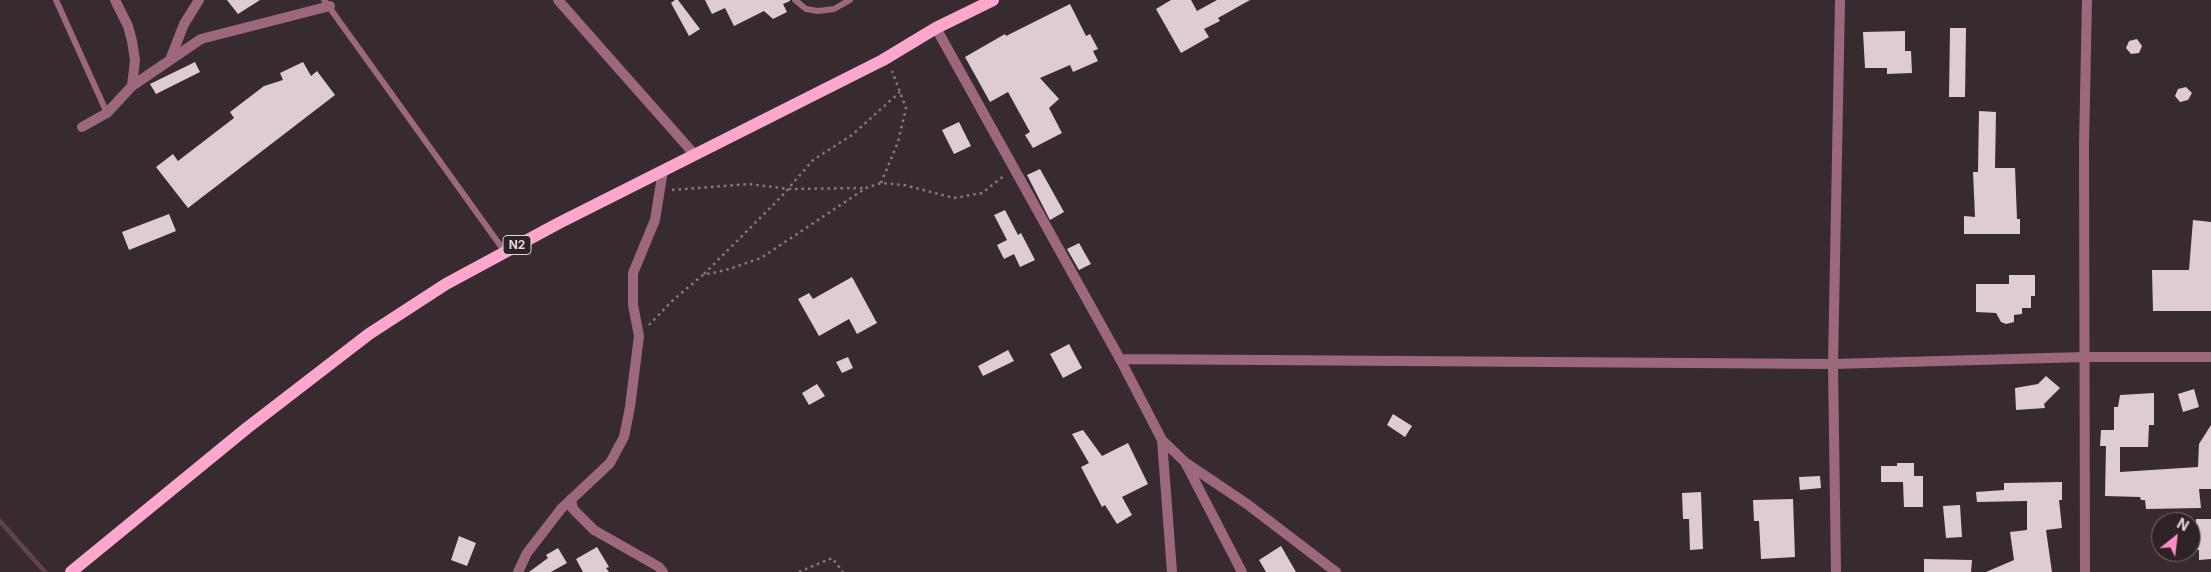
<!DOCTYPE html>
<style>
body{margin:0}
#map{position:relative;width:2211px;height:572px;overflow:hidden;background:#382b30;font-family:Inter,sans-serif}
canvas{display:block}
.north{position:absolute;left:2151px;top:512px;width:50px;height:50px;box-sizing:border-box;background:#2e2227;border:1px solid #756b6f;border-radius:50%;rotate:29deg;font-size:14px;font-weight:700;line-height:20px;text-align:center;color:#e0d8db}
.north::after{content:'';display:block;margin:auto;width:18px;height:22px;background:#fd8ebf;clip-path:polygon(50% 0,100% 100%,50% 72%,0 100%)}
</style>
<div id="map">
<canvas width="2211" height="572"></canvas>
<div class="north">N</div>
</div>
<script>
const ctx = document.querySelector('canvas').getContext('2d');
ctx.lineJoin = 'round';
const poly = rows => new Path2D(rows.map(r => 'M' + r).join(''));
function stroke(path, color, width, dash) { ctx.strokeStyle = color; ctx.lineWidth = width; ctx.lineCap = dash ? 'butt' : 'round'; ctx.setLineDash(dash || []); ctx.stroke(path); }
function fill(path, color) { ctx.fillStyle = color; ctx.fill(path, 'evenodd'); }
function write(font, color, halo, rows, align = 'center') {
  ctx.font = font + ' Inter,sans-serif'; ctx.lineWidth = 5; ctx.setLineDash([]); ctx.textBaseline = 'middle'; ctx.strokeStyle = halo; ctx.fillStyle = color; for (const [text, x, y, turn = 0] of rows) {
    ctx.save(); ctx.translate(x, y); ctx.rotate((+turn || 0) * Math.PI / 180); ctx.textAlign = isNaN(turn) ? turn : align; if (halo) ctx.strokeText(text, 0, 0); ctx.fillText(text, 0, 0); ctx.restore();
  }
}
stroke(poly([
 [0,521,45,572]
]), '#634153', 4.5);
fill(poly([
 [227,0,260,0,238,14],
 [675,0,678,0,700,29,689,36,671,3],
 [705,0,790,0,790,1,783,4,787,12,773,19,764,11,734,26,725,8,712,14],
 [1171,0,1191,0,1197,11,1217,0,1250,0,1218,18,1220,21,1204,29,1209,37,1181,53,1156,9],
 [1070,4,1086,36,1090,34,1098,49,1093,51,1098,61,1073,72,1070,65,1040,78,1059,99,1049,108,1062,133,1033,148,1025,135,1030,132,1008,92,990,102,965,57,1005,34,1006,36],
 [1950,28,1966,28,1965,97,1949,97],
 [1905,31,1905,51,1911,51,1912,73,1887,74,1887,68,1865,68,1863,32],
 [2137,39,2142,46,2139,53,2131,54,2126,48,2129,41],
 [195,62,200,72,156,94,150,84],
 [303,62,311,76,317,71,335,95,188,208,156,167,173,154,178,161,234,118,230,112,264,86,283,80,280,73],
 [2186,87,2192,93,2188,100,2180,102,2175,96,2178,89],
 [1979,111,1996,112,1995,168,2015,168,2017,219,2020,219,2020,234,1964,234,1964,216,1975,217,1973,172,1978,172],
 [959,122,971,146,954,154,942,130],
 [1040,169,1064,212,1050,220,1027,175],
 [1005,210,1018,235,1021,233,1035,260,1020,267,1014,254,1004,259,997,245,1007,240,994,215],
 [169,214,176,231,129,250,122,232],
 [2193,220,2211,222,2211,311,2153,311,2152,270,2189,270],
 [1079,243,1091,264,1079,270,1067,249],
 [2009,275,2035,275,2035,296,2031,296,2031,308,2022,308,2022,314,2014,315,2014,322,2006,324,2001,322,1996,313,1976,312,1976,284,2009,284],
 [852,277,877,323,857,334,849,319,819,336,798,299,809,293,813,299],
 [1069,344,1082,368,1063,378,1050,354],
 [1008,350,1014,361,983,376,978,366],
 [848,357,853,368,842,373,836,362],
 [2046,376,2060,388,2044,404,2045,408,2016,410,2015,388,2038,384],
 [817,384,825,396,809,405,802,393],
 [2194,389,2199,407,2183,412,2178,394],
 [2154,393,2154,425,2149,425,2148,447,2120,447,2120,472,2198,467,2199,444,2211,425,2211,489,2199,489,2201,508,2146,509,2145,500,2141,500,2140,497,2105,496,2106,446,2100,446,2101,430,2114,430,2114,407,2118,407,2120,395],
 [1393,414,1412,426,1405,437,1387,425],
 [1083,430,1102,456,1128,443,1148,484,1122,497,1132,515,1117,524,1105,505,1102,507,1081,467,1089,463,1072,434],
 [1897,463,1914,463,1914,476,1923,476,1923,507,1904,507,1903,482,1881,482,1881,466,1897,466],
 [1820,476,1821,488,1800,490,1799,477],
 [2062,482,2062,500,2059,500,2062,528,2046,530,2052,572,1986,572,2014,560,2010,532,2027,530,2027,501,1977,502,1976,492,2004,490,2004,483],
 [1701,492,1703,549,1690,550,1689,519,1683,519,1682,493],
 [1793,499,1795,557,1761,559,1759,521,1754,521,1753,500],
 [1960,505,1962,537,1946,538,1943,506],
 [2196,519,2211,519,2211,559,2199,560,2199,550,2194,550],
 [459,536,476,543,467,566,451,560],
 [1281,546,1296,572,1266,572,1259,560],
 [597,547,609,567,606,568,609,572,583,572,576,559],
 [558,548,567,563,551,572,529,572,548,558,546,555],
 [1924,559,1972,560,1971,572,1924,572]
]), '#ddccd3');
stroke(poly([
 [881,183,898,142,906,108,892,71],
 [672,190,749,184,789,189,863,188],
 [704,274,781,197,813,160,852,135,900,92],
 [649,325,673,300,703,275,726,270,761,258,866,188,881,183,904,185,954,198,982,193,1005,175],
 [799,572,832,558,843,572]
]), '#857a7e', 2.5, [2.5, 4]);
stroke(poly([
 [56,0,107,113],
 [324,0,505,252],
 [795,0,806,9,818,11,834,9,850,0]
]), '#9d687e', 6);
stroke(poly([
 [558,0,695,155],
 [936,28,1120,359,1162,440,1186,463,1247,504,1336,572],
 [170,60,184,24,199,0],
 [132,86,201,39,330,6],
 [82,127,107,113,132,86,135,60,132,41,128,26,115,0],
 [1120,359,1833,364,2084,357,2211,357],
 [1162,440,1172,572],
 [1186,464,1242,572],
 [571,499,573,509,594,530,659,567,663,572],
 [518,572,527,553,561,509,610,463,624,437,630,407,639,336,633,305,633,273,655,220,663,170],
 [1836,572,1833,364,1840,0],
 [2085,572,2084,146,2087,0]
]), '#9d687e', 10);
stroke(poly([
 [71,572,247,428,369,334,446,284,559,223,883,60,936,28,993,0]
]), '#fea7cc', 12);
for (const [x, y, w] of [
 [517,245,28]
]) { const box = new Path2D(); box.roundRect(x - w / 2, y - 9.5, w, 19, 4); ctx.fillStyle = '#2e2227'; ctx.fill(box); stroke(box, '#e0d8db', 1); }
write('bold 12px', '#e0d8db', null, [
 ["N2",517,245]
]);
</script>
